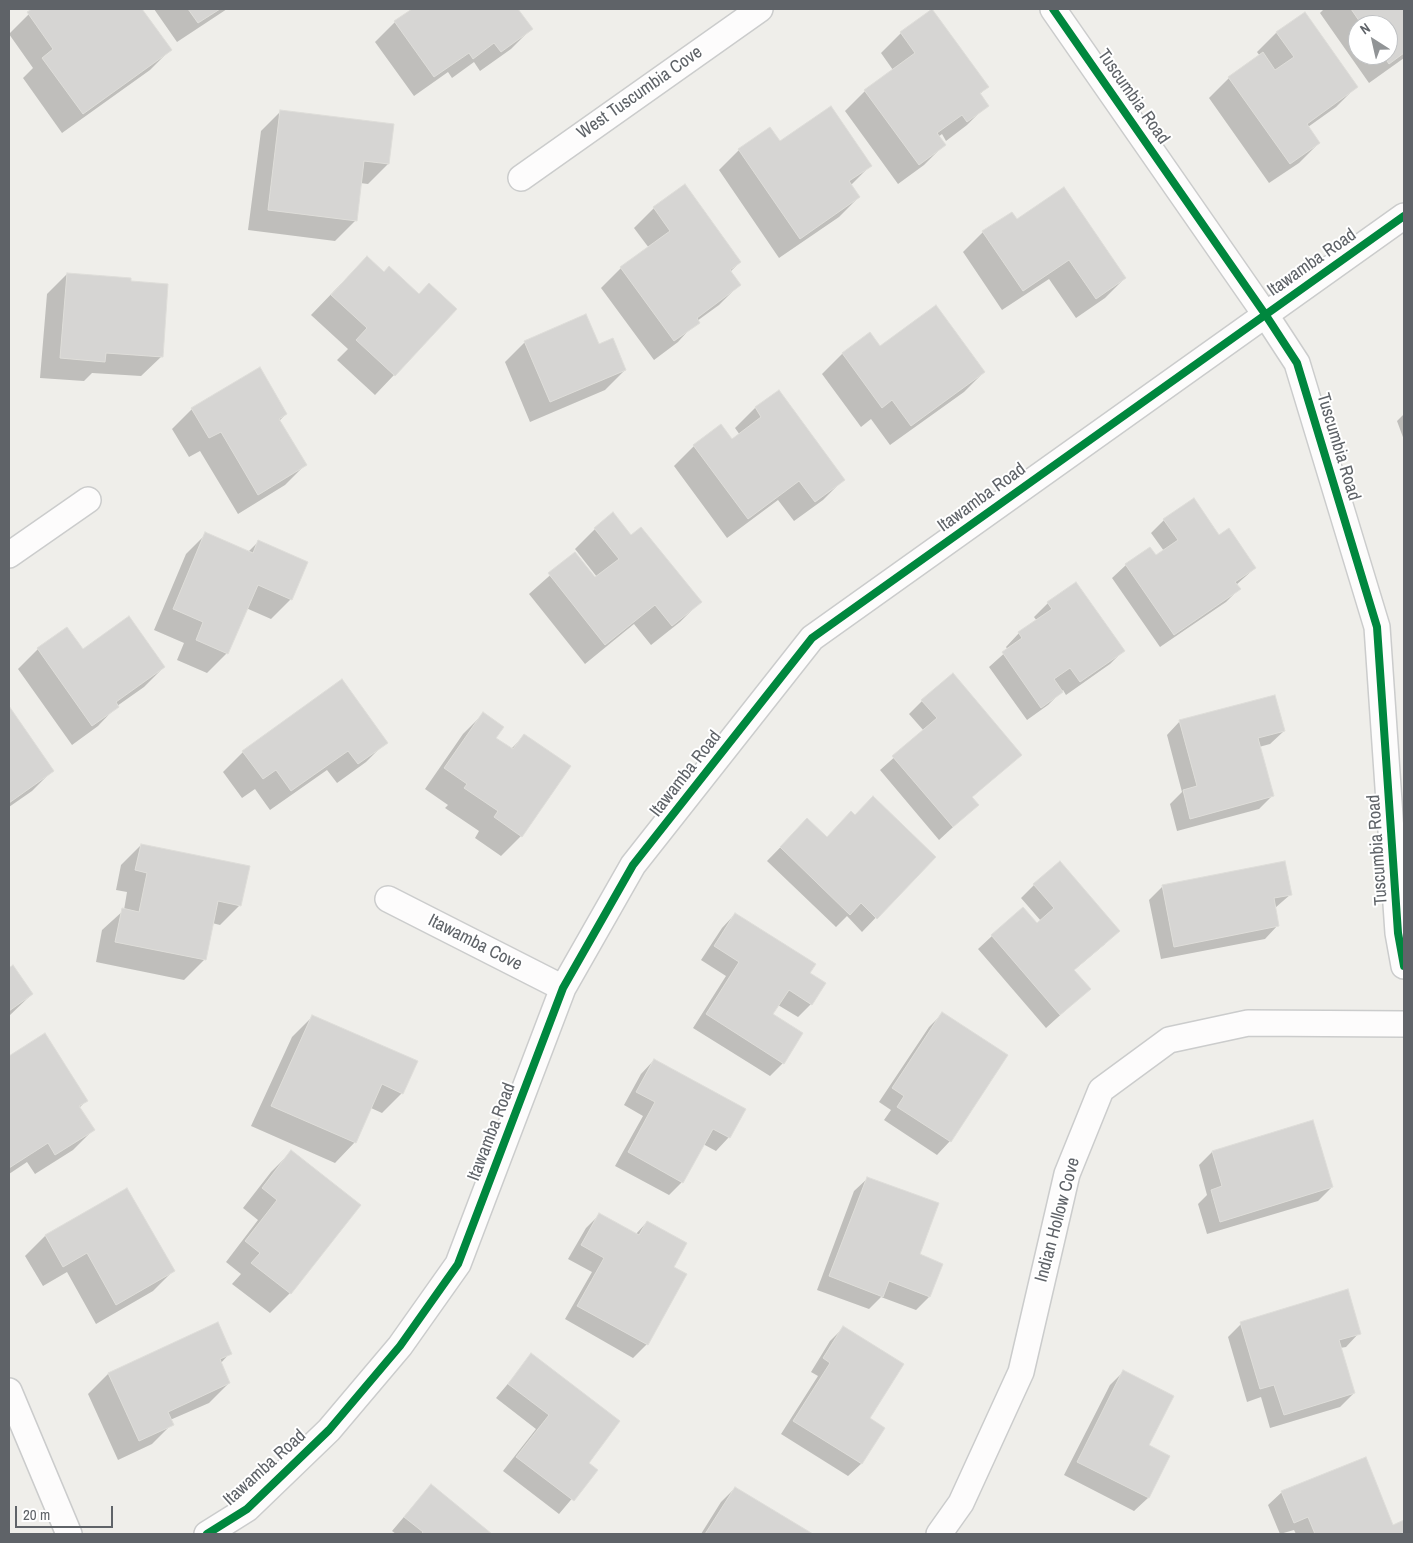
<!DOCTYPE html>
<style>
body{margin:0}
#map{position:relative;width:1413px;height:1543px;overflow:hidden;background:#efeeea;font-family:"Archivo Narrow",sans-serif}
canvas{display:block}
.frame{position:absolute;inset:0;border:10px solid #5f6368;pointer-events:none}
.north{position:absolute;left:1348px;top:15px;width:50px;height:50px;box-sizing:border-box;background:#fff;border:1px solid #bfc1c3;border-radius:50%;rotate:325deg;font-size:14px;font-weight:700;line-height:20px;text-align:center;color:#5f6368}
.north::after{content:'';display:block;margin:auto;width:18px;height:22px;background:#919496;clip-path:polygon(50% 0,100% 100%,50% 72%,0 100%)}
.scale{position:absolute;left:15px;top:1506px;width:98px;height:22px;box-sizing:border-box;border:2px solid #5f6368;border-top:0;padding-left:6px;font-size:15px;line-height:18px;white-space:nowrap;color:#5f6368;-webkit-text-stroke:4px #fff;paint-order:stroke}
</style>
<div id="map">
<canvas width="1413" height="1543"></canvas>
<div class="frame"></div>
<div class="north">N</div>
<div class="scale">20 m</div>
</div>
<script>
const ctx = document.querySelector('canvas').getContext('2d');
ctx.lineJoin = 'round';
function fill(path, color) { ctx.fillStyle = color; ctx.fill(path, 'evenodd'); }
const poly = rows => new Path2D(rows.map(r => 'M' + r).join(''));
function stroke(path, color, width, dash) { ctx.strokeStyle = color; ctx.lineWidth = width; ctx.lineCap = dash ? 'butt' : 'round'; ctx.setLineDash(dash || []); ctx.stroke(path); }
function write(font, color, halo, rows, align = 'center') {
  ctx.font = font + ' "Archivo Narrow",sans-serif'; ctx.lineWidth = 4; ctx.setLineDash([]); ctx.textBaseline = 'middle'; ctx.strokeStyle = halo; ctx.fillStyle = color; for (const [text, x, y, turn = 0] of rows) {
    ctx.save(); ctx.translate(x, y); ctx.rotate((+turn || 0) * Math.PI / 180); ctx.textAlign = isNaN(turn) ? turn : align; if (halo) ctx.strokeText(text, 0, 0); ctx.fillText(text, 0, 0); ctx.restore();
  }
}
fill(poly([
 [34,9,73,9,75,12,79,9,140,9,170,50,150,70,62,133,23,78,33,68,9,34],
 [154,9,227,9,177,42],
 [414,9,428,9,430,11,433,9,516,9,531,29,511,49,480,71,474,62,452,78,448,72,414,96,375,42,395,22],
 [1324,9,1404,9,1404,58,1369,83,1320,13],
 [1358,25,1388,25,1388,55,1358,55],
 [1277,32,1356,87,1336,107,1308,127,1319,143,1299,163,1269,183,1209,98,1229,78,1260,56,1257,52],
 [901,33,987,87,979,95,987,105,967,125,946,141,942,134,938,137,944,145,924,165,898,184,845,111,865,91,893,70,881,53],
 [281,111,388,164,368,184,360,183,355,221,335,241,248,230,261,131],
 [769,128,779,143,870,166,851,185,859,197,839,217,779,258,719,170,739,150],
 [654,208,740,262,730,272,739,285,719,305,697,321,678,342,654,360,601,288,621,268,649,248,634,228],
 [1017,221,1125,278,1105,298,1076,318,1049,279,1002,310,963,252,983,232],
 [367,257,394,375,375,395,337,360,348,349,311,315],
 [67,274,162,356,141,376,92,373,84,381,40,378,47,294],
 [870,334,880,347,984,372,964,392,890,445,871,419,861,427,822,374,842,354],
 [525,342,598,346,625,370,605,390,530,422,505,362],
 [778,392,843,480,823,500,794,521,778,500,727,538,674,466,694,446,732,441,740,435,735,428,755,408],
 [192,409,286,414,279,421,305,465,285,485,238,514,200,451,189,457,172,429],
 [1404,414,1404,440,1397,421],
 [1164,520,1219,537,1255,568,1236,585,1239,589,1226,602,1160,647,1112,578,1126,565,1155,557,1164,551,1151,533],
 [595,529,631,536,700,602,680,622,651,645,634,624,585,664,529,594,574,554,595,579,597,577,575,549],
 [206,534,248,552,258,542,291,599,271,619,246,608,227,653,207,673,177,660,184,643,154,630,186,554],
 [1076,583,1123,651,1110,664,1066,695,1063,690,1048,705,1027,720,989,667,1008,650,1006,647,1019,633,1037,621,1034,617,1048,603],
 [67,629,82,650,164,667,144,687,117,706,98,726,72,745,18,669,38,649],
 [922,701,1020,755,971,798,977,805,939,840,880,770,924,731,909,714],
 [9,709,52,771,32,791,9,807],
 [483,714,495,739,511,749,524,736,521,836,501,856,475,838,479,831,445,808,448,805,425,789,463,734],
 [1180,721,1284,731,1270,744,1259,747,1272,796,1259,809,1177,831,1170,804,1182,792,1167,735],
 [386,742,366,762,337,783,327,770,270,810,255,789,242,798,223,772,243,752],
 [807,820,826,838,934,857,862,932,847,916,836,927,767,861],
 [141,845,240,905,220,925,212,923,204,960,184,980,96,962,102,930,124,910,127,892,116,890,121,865],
 [1034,885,1105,944,1073,971,1089,989,1046,1028,978,949,992,936,1036,925,1041,921,1021,898],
 [1162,887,1291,894,1275,908,1278,925,1265,939,1161,959,1149,900],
 [735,914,808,974,811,1004,798,1017,778,1005,771,1014,783,1063,770,1076,693,1028,726,976,701,960,722,928],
 [13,967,32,994,9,1016,9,969],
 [942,1014,950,1141,937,1155,884,1120,891,1110,879,1102,929,1027],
 [312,1017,402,1093,382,1113,371,1108,355,1142,335,1163,251,1126,292,1037],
 [45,1034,87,1100,79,1108,93,1130,73,1150,35,1174,27,1162,9,1174,9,1057],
 [654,1060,729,1137,716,1151,703,1144,682,1182,669,1195,615,1166,643,1116,624,1105,641,1074],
 [291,1152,359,1205,290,1293,270,1313,232,1284,241,1274,226,1262,258,1220,243,1208,271,1172],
 [1212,1152,1332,1187,1318,1201,1207,1234,1198,1204,1207,1195,1199,1165],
 [868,1178,918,1255,929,1297,916,1310,881,1297,869,1309,817,1290,854,1191],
 [127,1190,173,1271,153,1291,96,1324,67,1272,43,1286,25,1256,45,1236],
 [599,1215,635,1235,647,1222,673,1267,647,1344,633,1358,565,1319,592,1272,568,1259,586,1228],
 [217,1324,230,1353,220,1364,229,1383,209,1403,170,1420,172,1424,152,1444,118,1460,88,1394,108,1374],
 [1241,1324,1359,1333,1346,1347,1340,1348,1354,1393,1340,1407,1270,1428,1261,1397,1247,1402,1228,1337],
 [844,1327,868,1419,862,1463,848,1476,781,1434,818,1376,811,1372,830,1341],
 [532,1355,587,1463,596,1470,559,1514,503,1471,536,1429,496,1398],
 [1123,1372,1147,1446,1169,1456,1148,1498,1134,1511,1064,1475,1110,1385],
 [431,1485,490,1534,396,1534,392,1531],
 [735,1488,810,1534,701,1534,721,1502],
 [1282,1492,1392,1526,1404,1521,1404,1534,1296,1534,1294,1530,1280,1534,1268,1505]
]), '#0003');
const building = poly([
 [32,9,142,9,172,50,83,114,42,58,53,49,27,12,32,9],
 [188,9,220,9,198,23,188,9],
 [412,9,518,9,533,29,501,52,494,43,473,59,469,53,434,77,394,21,412,9],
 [932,9,989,87,980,93,989,106,967,122,962,115,937,133,946,145,919,165,864,90,915,53,900,32,932,9],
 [1351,9,1404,9,1404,53,1389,64,1383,55,1388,55,1388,25,1362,25,1351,9],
 [1305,12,1358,87,1307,124,1320,143,1290,164,1228,77,1263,52,1275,70,1294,57,1276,32,1305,12],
 [831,106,872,166,849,181,860,197,800,239,738,149,770,127,780,141,831,106],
 [280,110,394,124,389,164,364,161,357,221,268,210,280,110],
 [685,184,741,262,730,270,741,285,697,318,700,323,674,341,620,267,670,231,653,207,685,184],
 [1064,187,1126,278,1096,299,1069,260,1023,291,982,231,1012,212,1017,219,1064,187],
 [367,256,384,272,389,266,419,294,429,283,457,309,395,376,356,340,367,328,331,295,367,256],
 [67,273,131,278,131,281,168,284,163,357,106,353,105,362,60,358,67,273],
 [936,305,985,372,911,426,892,400,882,408,842,353,870,332,880,346,936,305],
 [586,314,599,344,613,338,626,370,550,402,524,341,586,314],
 [260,367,287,414,279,419,307,465,258,495,221,432,209,438,191,408,260,367],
 [779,390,845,480,815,502,799,481,748,519,693,445,721,424,732,439,761,417,755,407,779,390],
 [1194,498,1219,535,1229,528,1256,568,1235,582,1241,589,1174,635,1125,564,1150,547,1156,555,1178,540,1163,519,1194,498],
 [613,512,631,535,641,527,702,602,672,626,655,605,605,645,548,573,575,552,595,577,619,559,594,528,613,512],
 [205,532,253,553,258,540,308,562,292,600,258,585,228,654,196,640,203,622,173,609,205,532],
 [1076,582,1125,651,1080,682,1070,668,1054,679,1063,692,1041,708,1002,652,1022,638,1018,632,1052,609,1047,602,1076,582],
 [129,616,165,667,116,702,119,707,92,726,37,648,67,627,83,649,129,616],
 [953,673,1022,755,972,797,979,805,953,827,892,756,937,718,921,700,953,673],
 [342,679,388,743,358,764,348,751,291,791,276,770,263,779,242,751,342,679],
 [1275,695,1285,731,1258,738,1274,796,1190,819,1183,790,1197,786,1179,720,1275,695],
 [9,706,54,771,9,803,9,706],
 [483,712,504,727,496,738,513,749,524,734,571,766,522,837,494,817,498,811,464,788,467,784,444,768,483,712],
 [873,796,936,857,877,919,861,903,850,915,780,847,807,818,827,837,851,811,855,815,873,796],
 [141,844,250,866,241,906,218,901,206,960,115,942,122,908,139,912,147,873,135,870,141,844],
 [1060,861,1120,931,1074,970,1091,989,1060,1015,991,935,1023,907,1037,923,1054,908,1033,884,1060,861],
 [1285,861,1292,895,1274,898,1279,926,1174,947,1162,885,1285,861],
 [735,913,816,964,810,973,826,983,812,1005,789,990,773,1014,803,1033,784,1064,706,1014,739,962,714,946,735,913],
 [13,965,33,994,9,1011,9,968,13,965],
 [942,1012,1008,1055,951,1142,897,1107,904,1096,892,1088,942,1012],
 [312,1015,418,1061,403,1094,382,1084,356,1143,271,1106,312,1015],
 [45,1033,88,1101,79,1106,95,1130,55,1155,48,1143,9,1168,9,1056,45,1033],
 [654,1059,746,1109,730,1138,713,1129,683,1183,628,1152,655,1102,636,1092,654,1059],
 [1313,1120,1333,1187,1220,1222,1211,1190,1222,1186,1212,1151,1313,1120],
 [291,1150,361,1205,291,1294,251,1263,260,1253,245,1241,277,1200,262,1188,291,1150],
 [867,1177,939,1203,920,1254,943,1264,930,1297,889,1281,883,1297,829,1276,867,1177],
 [127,1188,175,1271,116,1305,87,1253,63,1267,45,1235,127,1188],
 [599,1213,639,1235,647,1221,687,1243,674,1267,687,1274,648,1345,577,1306,604,1258,581,1245,599,1213],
 [1348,1289,1361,1334,1339,1340,1355,1393,1284,1415,1274,1385,1260,1389,1240,1322,1348,1289],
 [218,1322,232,1354,220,1359,230,1383,168,1412,174,1425,139,1441,108,1373,218,1322],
 [843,1326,904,1364,870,1418,885,1428,862,1464,793,1421,830,1363,823,1358,843,1326],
 [531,1353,620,1421,589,1463,598,1470,574,1501,516,1457,549,1415,508,1384,531,1353],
 [1123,1370,1174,1396,1149,1445,1170,1456,1149,1498,1077,1462,1123,1370],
 [1366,1457,1393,1525,1404,1520,1404,1534,1315,1534,1308,1517,1294,1523,1281,1491,1366,1457],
 [431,1484,492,1534,421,1534,423,1532,404,1517,431,1484],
 [735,1487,813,1534,705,1534,735,1487]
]);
fill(building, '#d6d5d3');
stroke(building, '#deddd9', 1);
const minor = poly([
 [1053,9,1265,314,1297,363,1377,627,1398,933,1404,966],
 [521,178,760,9],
 [9,555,88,500],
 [388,899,563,988],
 [9,1391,69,1534],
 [207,1534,247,1509,329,1430,400,1346,458,1264,563,988,633,865,812,638,1404,216],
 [939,1534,961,1503,1021,1372,1067,1174,1101,1090,1169,1040,1248,1023,1404,1024]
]);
stroke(minor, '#cbcccc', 28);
stroke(minor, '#fdfcfc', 25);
stroke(poly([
 [1053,9,1265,314,1297,363,1377,627,1398,933,1404,966],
 [207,1534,247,1509,329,1430,400,1346,458,1264,563,988,633,865,812,638,1404,216]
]), '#00873e', 8);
write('18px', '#5f6368', '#fff', [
 ["West Tuscumbia Cove",640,93,-35],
 ["Tuscumbia Road",1133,97,55],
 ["Itawamba Road",1312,263,-35],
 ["Tuscumbia Road",1338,447,73],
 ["Itawamba Road",982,498,-36],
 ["Itawamba Road",686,774,-52],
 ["Tuscumbia Road",1378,850,-94],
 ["Itawamba Cove",475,943,27],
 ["Itawamba Road",492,1132,-69],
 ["Indian Hollow Cove",1058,1220,-75],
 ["Itawamba Road",265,1468,-42]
]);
</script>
